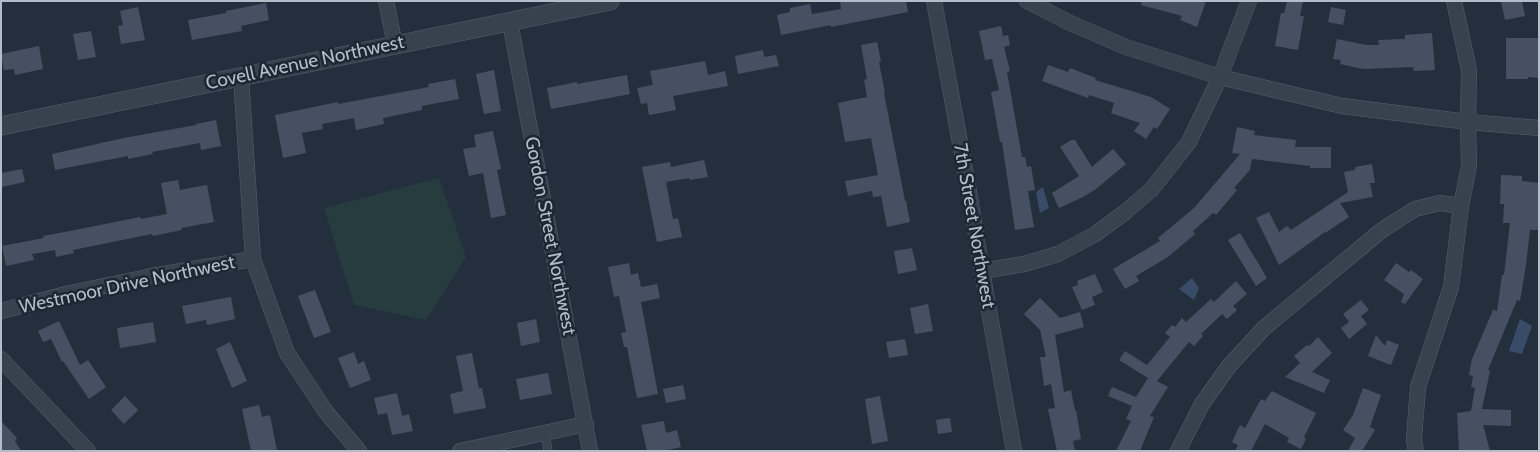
<!DOCTYPE html>
<style>
body{margin:0}
#map{position:relative;width:1540px;height:452px;overflow:hidden;background:#242f3e;font-family:Cabin,sans-serif}
canvas{display:block}
.frame{position:absolute;inset:0;border:2px solid #b4bcc9;pointer-events:none}
</style>
<div id="map">
<canvas width="1540" height="452"></canvas>
<div class="frame"></div>
</div>
<script>
const ctx = document.querySelector('canvas').getContext('2d');
ctx.lineJoin = 'round';
function fill(path, color) { ctx.fillStyle = color; ctx.fill(path, 'evenodd'); }
const poly = rows => new Path2D(rows.map(r => 'M' + r).join(''));
function stroke(path, color, width, dash) { ctx.strokeStyle = color; ctx.lineWidth = width; ctx.lineCap = dash ? 'butt' : 'round'; ctx.setLineDash(dash || []); ctx.stroke(path); }
function write(font, color, halo, rows, align = 'center') {
  ctx.font = font + ' Cabin,sans-serif'; ctx.lineWidth = 5; ctx.setLineDash([]); ctx.textBaseline = 'middle'; ctx.strokeStyle = halo; ctx.fillStyle = color; for (const [text, x, y, turn = 0] of rows) {
    ctx.save(); ctx.translate(x, y); ctx.rotate((+turn || 0) * Math.PI / 180); ctx.textAlign = isNaN(turn) ? turn : align; if (halo) ctx.strokeText(text, 0, 0); ctx.fillText(text, 0, 0); ctx.restore();
  }
}
fill(poly([
 [439,178,466,257,426,320,354,305,324,208]
]), '#263c3f');
fill(poly([
 [1043,187,1049,208,1040,213,1036,192],
 [1192,278,1199,288,1194,300,1179,289],
 [1520,319,1532,326,1522,354,1509,351]
]), '#394c67');
fill(poly([
 [840,1,906,1,908,12,831,27,831,25,781,35,777,15,790,12,790,8,810,4,812,14,841,9],
 [1142,1,1206,1,1197,27,1180,20,1182,16,1141,5],
 [1287,1,1303,1,1300,16,1304,16,1298,50,1275,46,1281,13,1284,13],
 [1501,1,1522,1,1525,16,1505,20],
 [266,3,269,20,241,26,242,31,192,40,188,20,226,13,226,11],
 [138,7,145,40,121,44,118,26,123,25,120,11],
 [1331,7,1346,10,1343,25,1328,22],
 [1001,26,1003,36,1008,35,1010,45,1004,47,1010,71,1007,72,1022,157,1025,157,1027,167,1031,166,1035,190,1028,191,1034,227,1015,230,1002,142,1000,142,991,92,999,90,992,59,985,60,979,31],
 [91,31,96,57,78,60,73,34],
 [1432,33,1435,70,1414,71,1413,67,1363,69,1340,64,1341,60,1333,59,1337,39,1366,45,1379,45,1378,40,1405,39,1405,35],
 [1506,38,1539,38,1539,78,1528,77,1528,79,1506,79],
 [877,42,881,61,879,62,885,93,884,93,905,201,906,201,910,222,887,227,881,196,873,197,872,191,848,196,845,181,878,175,871,138,845,142,838,103,867,97,864,80,867,79,861,45],
 [39,46,43,69,15,75,14,69,4,70,1,54],
 [763,50,764,57,776,55,779,66,738,74,735,56],
 [705,61,708,75,725,71,728,86,673,96,676,110,649,115,647,103,641,104,637,88,653,85,650,71],
 [1048,65,1068,72,1070,68,1096,78,1095,80,1151,97,1170,109,1157,129,1154,127,1146,139,1134,131,1140,123,1111,113,1114,103,1089,95,1088,98,1042,81],
 [494,70,501,111,484,114,476,74],
 [627,75,630,94,551,109,547,88,577,82,577,84],
 [455,79,459,99,422,106,422,110,383,118,384,124,356,130,354,118,322,124,323,129,302,133,306,153,283,158,275,115,338,102,338,104,429,87,428,84],
 [216,120,221,146,201,150,200,143,152,152,153,154,128,159,128,156,55,170,52,154,124,138,196,125,196,124],
 [1237,127,1255,131,1254,135,1296,140,1295,147,1331,147,1331,168,1310,168,1310,166,1252,159,1250,170,1234,188,1237,190,1216,215,1213,213,1193,231,1195,234,1168,257,1136,276,1139,281,1125,289,1113,269,1160,241,1158,238,1195,207,1240,154,1232,153],
 [493,131,501,169,497,170,506,215,491,218,483,173,469,176,463,149,476,147,474,135],
 [1071,140,1075,140,1092,167,1113,149,1126,164,1096,189,1083,197,1059,208,1052,193,1079,176,1060,147],
 [704,160,708,177,690,180,689,178,666,182,673,219,678,218,682,237,657,242,642,167,670,162,671,167],
 [1372,164,1375,183,1370,183,1373,197,1340,203,1349,217,1325,233,1325,232,1279,265,1256,218,1269,212,1279,232,1287,226,1291,230,1348,192,1344,172,1355,170,1355,167],
 [22,169,25,182,1,187,1,173],
 [1501,175,1522,176,1522,181,1539,183,1539,230,1530,230,1526,265,1520,301,1517,300,1488,370,1490,371,1482,409,1511,410,1511,426,1483,425,1490,451,1459,451,1457,413,1471,411,1475,388,1471,387,1473,376,1469,375,1472,359,1493,310,1497,311,1502,275,1504,275,1510,223,1503,223,1504,204,1500,204],
 [178,180,180,190,207,185,214,222,181,228,182,230,153,236,152,234,73,250,74,253,56,257,55,250,32,254,34,260,6,266,2,246,44,238,43,236,70,231,140,217,141,219,167,214,161,183],
 [1240,233,1267,278,1256,286,1228,240],
 [912,248,917,270,898,274,894,251],
 [629,263,631,275,638,273,641,287,657,284,660,298,641,302,658,394,637,398,627,347,624,347,621,333,626,332,619,296,614,297,608,267],
 [1396,263,1409,272,1411,270,1423,279,1405,304,1401,302,1404,294,1384,280],
 [1095,274,1103,292,1092,297,1095,305,1082,310,1072,287,1078,285,1077,281],
 [1236,281,1247,294,1233,306,1237,310,1227,319,1222,314,1201,334,1203,336,1194,346,1189,342,1157,381,1168,387,1150,416,1154,417,1140,451,1116,451,1131,421,1126,419,1132,406,1108,396,1112,387,1136,397,1148,378,1119,360,1125,351,1147,365,1170,337,1165,333,1172,325,1175,327,1182,318,1186,322,1211,299,1214,302],
 [315,290,331,332,314,338,298,296],
 [231,297,235,319,207,325,206,320,186,324,182,306],
 [1040,298,1060,318,1080,312,1084,327,1055,335,1064,392,1071,390,1075,411,1076,410,1081,439,1073,441,1075,451,1057,451,1048,409,1055,408,1051,384,1044,386,1040,357,1046,357,1040,330,1024,314],
 [1361,300,1369,310,1361,316,1367,324,1349,339,1341,328,1349,322,1343,314],
 [928,304,933,331,915,334,910,308],
 [536,319,540,342,521,346,517,323],
 [59,321,80,365,88,360,106,387,89,399,63,361,62,362,51,339,43,342,38,331],
 [153,322,156,342,120,348,117,328],
 [1376,335,1385,346,1387,340,1399,345,1391,365,1368,356],
 [1318,337,1332,353,1312,372,1330,380,1324,393,1285,377,1300,363,1294,356,1307,345,1309,346],
 [905,339,908,355,889,358,886,342],
 [230,342,247,381,232,388,216,349],
 [354,352,358,364,364,361,371,380,350,388,338,358],
 [472,353,479,388,482,388,486,408,454,414,450,394,463,391,456,356],
 [548,373,552,394,520,400,516,379],
 [683,385,686,399,666,403,663,389],
 [1363,388,1381,395,1370,427,1375,430,1362,451,1348,451,1355,438,1343,430,1353,415],
 [1272,391,1316,413,1304,437,1306,439,1301,449,1287,442,1289,438,1265,424,1251,451,1235,451,1238,445,1232,442,1240,425,1245,428,1261,399,1265,401],
 [397,393,402,416,409,414,413,431,392,435,387,413,378,415,374,398],
 [125,396,138,410,124,424,111,410],
 [880,396,888,441,872,444,865,399],
 [259,405,262,417,270,415,277,451,251,451,242,409],
 [950,418,952,432,938,434,936,420],
 [1,421,17,438,15,441,21,451,1,451],
 [664,421,666,433,677,430,681,447,663,451,647,451,641,425]
]), '#455162');
const service = poly([
 [545,433,548,451]
]);
const minor = poly([
 [386,1,395,45],
 [934,1,968,186,982,271,1014,451],
 [1027,1,1068,22,1126,47,1220,77,1342,106,1468,122,1539,128],
 [510,22,590,451],
 [241,77,253,259,287,353,326,412,359,451],
 [982,271,1024,264,1058,254,1094,235,1124,213,1151,190,1189,142,1220,77,1249,1],
 [1,311,66,294,152,276,253,259],
 [1,359,88,451],
 [460,451,586,424],
 [1178,451,1202,404,1229,366,1264,328,1382,230,1415,209,1440,203,1461,206],
 [1416,451,1414,439,1418,387,1451,287,1461,206,1469,166,1468,122,1469,70,1454,1]
]);
const tertiary = poly([
 [1,126,610,1]
]);
stroke(service, '#565f6c', 9);
stroke(minor, '#565f6c', 16);
stroke(tertiary, '#565f6c', 19);
stroke(service, '#38414e', 8);
stroke(minor, '#38414e', 15);
stroke(tertiary, '#38414e', 18);
write('19px', '#b4bcc9', '#1d2633', [
 ["Covell Avenue Northwest",305,63,-12],
 ["7th Street Northwest",974,226,80],
 ["Gordon Street Northwest",550,236,79],
 ["Westmoor Drive Northwest",127,285,-12]
]);
</script>
